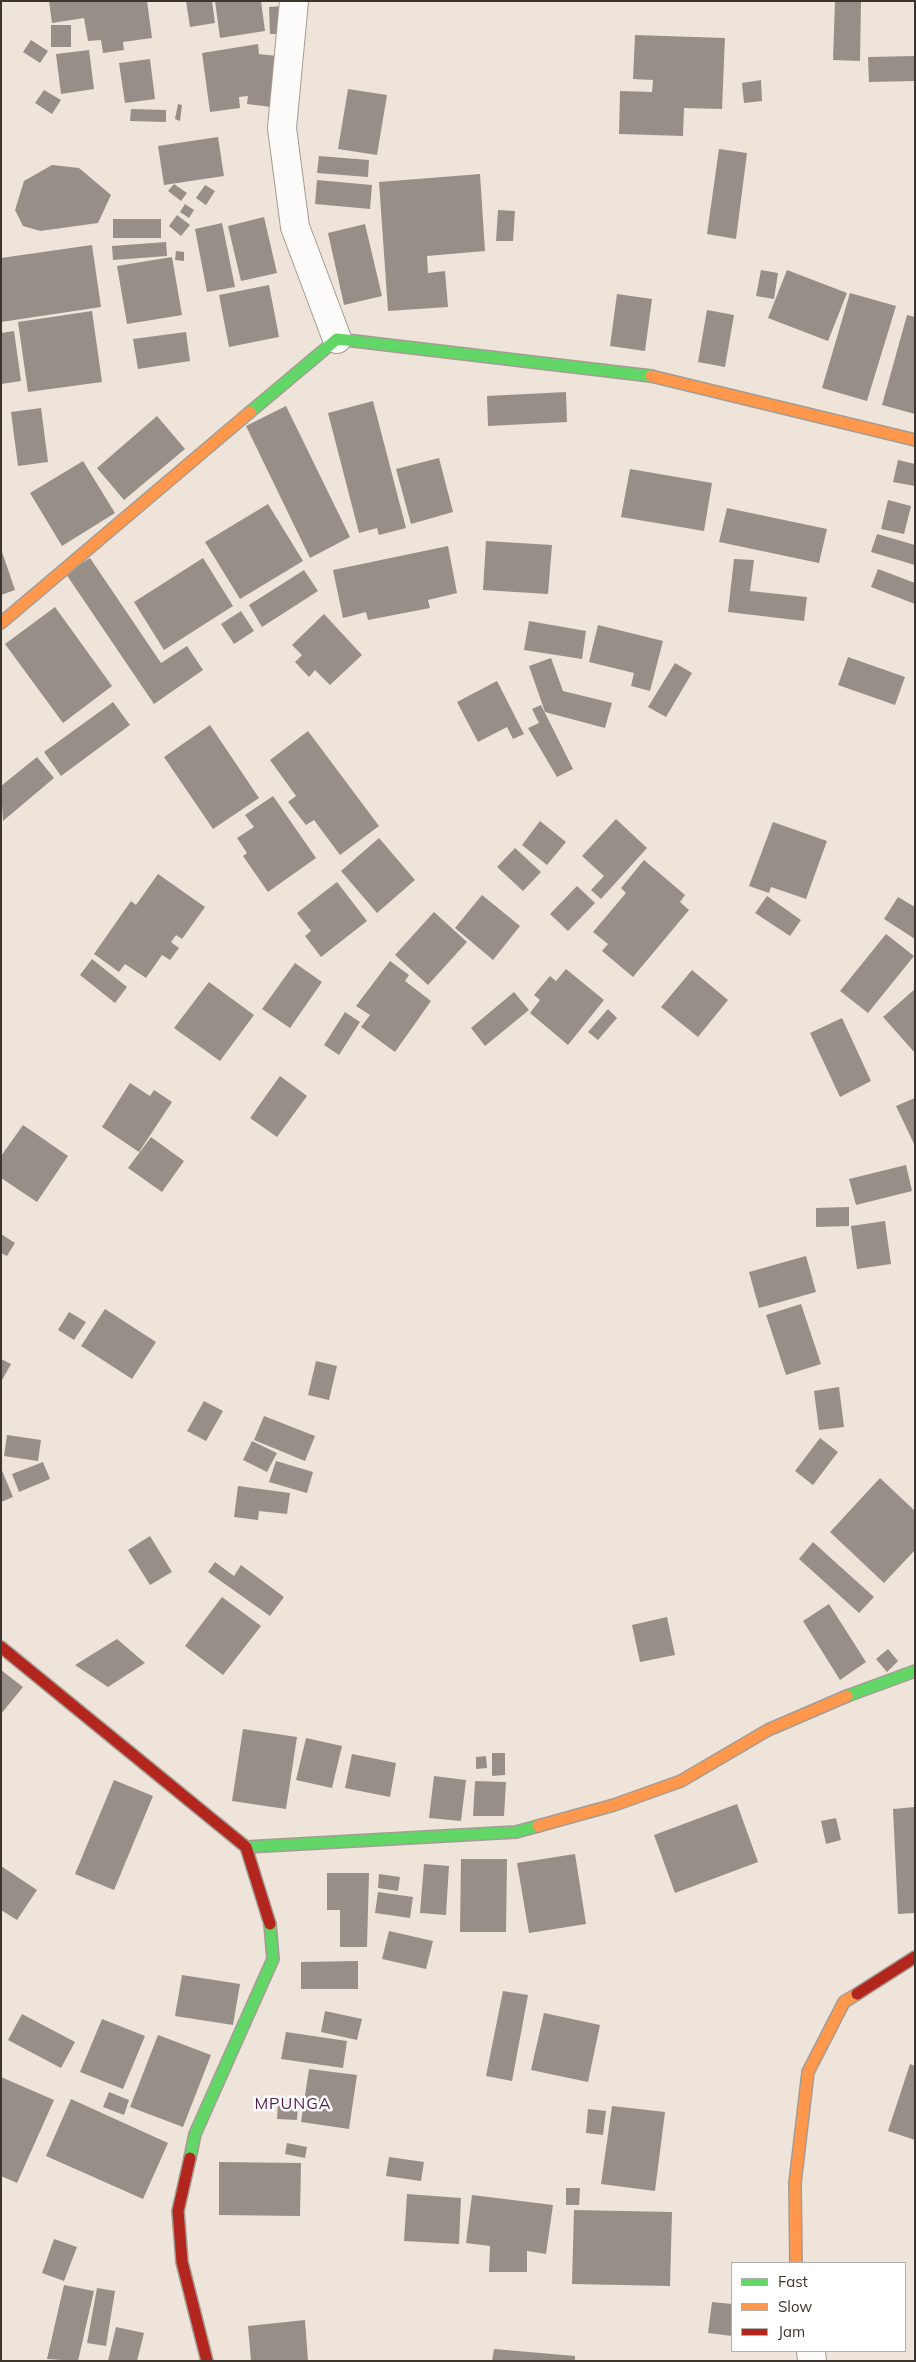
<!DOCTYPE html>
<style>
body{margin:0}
#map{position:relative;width:916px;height:2362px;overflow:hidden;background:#eee4d9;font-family:Mulish,sans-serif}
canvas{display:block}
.frame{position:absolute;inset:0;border:2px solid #3c352d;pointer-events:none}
.legend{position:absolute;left:731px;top:2262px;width:175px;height:90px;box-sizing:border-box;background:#fff;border:1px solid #b1aeab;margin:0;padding:6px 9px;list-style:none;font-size:15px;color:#3c352d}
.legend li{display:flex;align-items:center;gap:10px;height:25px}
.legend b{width:25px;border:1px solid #b1aeab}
</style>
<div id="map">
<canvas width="916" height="2362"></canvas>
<div class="frame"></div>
<ul class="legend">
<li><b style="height:6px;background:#63d668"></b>Fast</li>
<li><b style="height:6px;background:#ff974d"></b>Slow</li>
<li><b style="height:6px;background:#b3261e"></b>Jam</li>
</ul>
</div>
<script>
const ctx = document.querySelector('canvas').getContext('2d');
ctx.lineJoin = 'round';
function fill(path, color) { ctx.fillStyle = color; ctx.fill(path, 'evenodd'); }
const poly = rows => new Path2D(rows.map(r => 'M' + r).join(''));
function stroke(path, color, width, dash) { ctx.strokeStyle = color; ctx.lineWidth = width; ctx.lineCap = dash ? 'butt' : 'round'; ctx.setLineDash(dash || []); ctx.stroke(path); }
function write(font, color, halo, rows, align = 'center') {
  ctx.font = font + ' Mulish,sans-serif'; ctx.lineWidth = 5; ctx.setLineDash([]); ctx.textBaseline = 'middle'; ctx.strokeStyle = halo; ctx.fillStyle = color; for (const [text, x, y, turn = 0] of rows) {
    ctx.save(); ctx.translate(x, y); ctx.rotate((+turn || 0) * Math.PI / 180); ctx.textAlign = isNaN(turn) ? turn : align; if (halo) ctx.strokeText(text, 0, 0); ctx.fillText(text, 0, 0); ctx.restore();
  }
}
fill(poly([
 [49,1,147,1,152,38,123,42,124,50,103,53,101,40,88,41,84,18,52,23],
 [186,1,212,1,215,23,190,27],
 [215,1,261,1,265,31,220,38],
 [835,1,861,1,860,61,833,60],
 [283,6,284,34,270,34,269,7],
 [51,25,71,25,71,47,51,47],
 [635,35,725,38,722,109,684,108,683,136,619,134,620,91,652,92,653,80,633,79],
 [31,40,48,51,40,63,23,52],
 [258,44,259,54,277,56,271,107,247,104,248,96,239,97,240,108,210,112,202,53],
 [89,50,94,89,61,94,56,54],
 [915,56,915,81,869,82,868,57],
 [150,59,155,99,125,103,119,63],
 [761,80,762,101,744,103,742,83],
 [348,89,387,95,377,155,338,149],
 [44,90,61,100,52,114,35,103],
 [178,104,182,105,180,121,175,119],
 [131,109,166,110,166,122,130,121],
 [218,137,224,176,164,185,158,146],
 [719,149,747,153,736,239,707,234],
 [319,156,369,160,368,177,317,173],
 [52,165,79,168,111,195,98,223,40,231,23,226,15,210,24,181],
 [480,174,485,251,427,256,428,273,445,271,448,307,388,311,379,182],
 [317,180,372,185,370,209,315,204],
 [174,184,187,193,181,201,168,191],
 [205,185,215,191,206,205,196,198],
 [185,204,194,210,189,218,180,212],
 [498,210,515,211,513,241,496,241],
 [177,215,190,225,181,236,169,226],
 [264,217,277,273,241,281,228,226],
 [113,219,161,219,161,238,113,238],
 [222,223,235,287,207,292,195,229],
 [365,224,382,296,344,305,328,233],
 [166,242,167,256,113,260,112,246],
 [92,245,101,307,1,322,1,258],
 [176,251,184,252,184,261,175,260],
 [172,257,182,315,127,324,117,266],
 [761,270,778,273,774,299,756,296],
 [787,270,847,293,828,341,768,318],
 [269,285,279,337,229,347,219,295],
 [850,293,896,306,867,401,822,388],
 [617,294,652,299,645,351,610,346],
 [707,310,734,315,725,367,698,362],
 [92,311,102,382,28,392,18,322],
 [907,315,915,317,915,414,882,405],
 [14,331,21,381,1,384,1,333],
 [186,332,190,361,138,369,133,339],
 [566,392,567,422,488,426,487,396],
 [373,401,406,528,379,535,377,528,359,533,328,413],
 [286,406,350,537,310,558,246,426],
 [41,408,48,462,18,466,11,412],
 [157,416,185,449,124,500,97,468],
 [439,458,453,512,411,524,396,469],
 [898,460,915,464,915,486,893,482],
 [83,461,115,513,62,546,30,493],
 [630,469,712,483,704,531,621,517],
 [888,500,911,506,904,534,881,529],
 [268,504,303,561,240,599,205,542],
 [727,508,827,529,819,563,719,542],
 [877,534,915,545,915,565,871,552],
 [486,541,552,545,548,594,483,590],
 [448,546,457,593,428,600,430,608,368,620,366,612,343,618,333,570],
 [1,549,15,590,1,595],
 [90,558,161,663,187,646,203,670,154,704,66,574],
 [203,558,233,606,164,650,134,602],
 [734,559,754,560,750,591,807,597,804,621,728,612],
 [878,569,915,583,915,604,871,587],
 [304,570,318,591,262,627,249,605],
 [55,607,112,686,63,723,5,644],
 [241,611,254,631,234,644,221,624],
 [324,614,362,655,330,685,315,670,309,677,295,662,302,655,292,645],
 [529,621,586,631,582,659,524,650],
 [598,625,663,641,650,691,631,686,634,673,589,662],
 [848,657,905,677,895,705,838,685],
 [551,658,563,691,612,703,605,728,545,712,529,666],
 [675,663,692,673,666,717,648,707],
 [497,681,524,734,513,739,507,727,478,742,457,702],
 [113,702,130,725,61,776,44,752],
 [541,705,573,769,557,777,528,728,539,723,532,709],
 [210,725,259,798,213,829,164,757],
 [308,731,379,826,340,855,314,820,306,825,288,802,296,796,270,760],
 [37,757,54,778,3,821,1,786],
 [273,796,316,858,268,892,243,856,247,853,237,838,254,827,245,815],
 [616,819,647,848,601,899,591,890,604,876,582,856],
 [540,821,566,842,547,865,522,845],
 [773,822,827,841,806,899,771,887,769,893,749,886],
 [379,838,415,880,377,913,341,871],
 [515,848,541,872,523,891,497,867],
 [644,860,685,895,680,902,689,910,633,977,602,951,608,944,593,932,626,893,621,888],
 [158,874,205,907,182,939,176,935,171,942,179,948,170,960,162,955,146,978,125,964,119,972,94,954,131,901,136,905],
 [337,882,367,921,321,957,305,936,311,931,297,913],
 [577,886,595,903,568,931,550,914],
 [482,895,520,926,493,960,455,928],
 [767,896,801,920,790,936,755,913],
 [898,897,915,907,915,939,884,919],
 [434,912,467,942,428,985,395,955],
 [886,934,914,956,868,1013,840,991],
 [92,959,127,987,115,1003,80,975],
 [390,961,409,975,405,981,431,1001,395,1052,361,1027,370,1015,356,1006],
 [295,963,322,982,290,1028,262,1009],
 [566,969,604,1000,568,1045,530,1013,540,1000,534,995,550,976,556,981],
 [692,970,728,1000,698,1037,661,1007],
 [209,982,254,1015,220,1061,174,1028],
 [915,989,915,1053,883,1017],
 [514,992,529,1010,485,1046,471,1028],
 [608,1009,617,1018,598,1040,588,1032],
 [345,1012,360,1022,339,1055,324,1045],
 [842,1018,871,1081,840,1097,810,1033],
 [280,1076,307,1096,277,1137,250,1118],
 [130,1083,150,1096,154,1090,172,1102,139,1152,102,1127],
 [915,1098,915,1146,896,1106],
 [23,1125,68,1156,37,1202,1,1178,1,1156],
 [151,1137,184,1161,162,1192,128,1168],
 [906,1165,912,1191,856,1205,849,1179],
 [849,1207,849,1226,816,1227,816,1208],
 [885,1221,891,1264,857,1269,851,1226],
 [1,1234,15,1243,7,1256,1,1253],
 [806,1256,816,1292,759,1308,749,1272],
 [801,1304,821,1364,786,1375,766,1315],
 [105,1309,156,1342,132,1379,81,1346],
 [69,1312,86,1322,74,1340,58,1330],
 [1,1359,11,1364,1,1382],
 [316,1361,337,1366,329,1400,308,1395],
 [839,1387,844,1427,819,1430,814,1391],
 [204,1401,223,1411,206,1441,187,1431],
 [264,1416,315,1436,305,1461,254,1440],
 [7,1435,41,1440,38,1461,4,1456],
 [820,1438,838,1452,813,1485,795,1471],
 [252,1441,277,1453,267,1472,243,1460],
 [276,1461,313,1472,307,1493,269,1482],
 [43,1462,50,1479,19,1492,12,1474],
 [1,1468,13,1497,1,1502],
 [880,1478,915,1511,915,1550,884,1583,830,1532],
 [238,1486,290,1493,287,1514,259,1511,258,1520,234,1517],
 [150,1536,172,1572,150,1585,128,1550],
 [813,1542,874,1597,859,1613,799,1559],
 [215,1562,234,1576,241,1565,284,1597,270,1616,208,1572],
 [222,1597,261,1626,223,1675,185,1646],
 [829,1604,866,1662,840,1680,803,1621],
 [667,1617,675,1655,640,1662,632,1625],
 [117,1639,145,1663,108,1687,75,1665],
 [888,1649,898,1661,887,1672,876,1659],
 [1,1670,23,1687,1,1714],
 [243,1729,297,1737,286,1809,232,1801],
 [306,1738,342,1746,332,1788,296,1780],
 [492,1753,505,1753,505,1775,492,1776],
 [352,1754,396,1763,390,1797,345,1788],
 [486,1756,487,1768,476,1769,476,1757],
 [434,1776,466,1780,461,1821,429,1818],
 [114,1780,153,1796,114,1890,75,1874],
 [475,1781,506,1782,504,1816,473,1816],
 [737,1804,758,1862,675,1893,654,1835],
 [915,1807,915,1913,898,1914,893,1809],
 [836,1818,841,1840,826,1844,821,1821],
 [575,1854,586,1924,529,1933,517,1863],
 [461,1859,507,1859,506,1932,460,1932],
 [424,1864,449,1866,446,1915,420,1913],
 [1,1866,37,1890,17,1920,1,1910],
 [327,1873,369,1873,367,1947,340,1947,340,1910,327,1910],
 [379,1874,400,1877,398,1891,378,1888],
 [378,1892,413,1897,410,1918,375,1913],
 [389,1931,433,1941,426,1969,382,1959],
 [358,1961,358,1989,301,1989,301,1962],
 [182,1975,240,1984,233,2025,175,2016],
 [503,1991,528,1995,512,2081,486,2076],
 [325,2011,362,2019,357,2040,321,2032],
 [544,2013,600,2025,588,2082,531,2070],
 [22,2014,75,2042,61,2068,8,2040],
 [102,2019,145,2036,123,2089,80,2072],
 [286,2032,347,2041,343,2068,281,2059],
 [158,2035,211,2055,183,2127,130,2107],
 [910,2064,915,2066,915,2140,888,2131],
 [309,2069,357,2075,349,2129,301,2122],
 [1,2077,54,2100,17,2183,1,2176],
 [109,2092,129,2100,124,2115,103,2107],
 [71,2099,168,2143,143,2199,46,2156],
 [278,2104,298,2105,297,2120,277,2119],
 [612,2106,665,2112,655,2191,601,2184],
 [588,2109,606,2111,603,2135,586,2133],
 [287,2143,307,2147,305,2158,285,2154],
 [389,2157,424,2162,421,2181,386,2176],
 [219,2162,301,2163,300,2216,219,2215],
 [566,2188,580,2188,579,2205,566,2205],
 [407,2194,461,2198,459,2244,404,2241],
 [472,2195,553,2205,546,2254,527,2251,527,2272,489,2272,490,2246,466,2243],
 [574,2210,672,2212,670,2286,572,2284],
 [54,2239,77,2247,64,2281,42,2273],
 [64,2285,94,2291,78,2361,47,2359],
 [97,2288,115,2291,106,2346,87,2343],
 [712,2302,732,2304,732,2336,708,2333],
 [305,2320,308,2361,251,2361,248,2326],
 [116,2327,144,2333,137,2361,108,2361],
 [494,2349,575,2356,575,2361,492,2361]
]), '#978f87');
const street = poly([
 [294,1,282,128,295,227,337,339],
 [811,2351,812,2361]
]);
const fast = poly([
 [250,412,337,339,651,376],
 [847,1696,915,1671],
 [246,1847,516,1832,538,1826],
 [190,2158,195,2134,273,1959,270,1924]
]);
const slow = poly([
 [651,376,915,440],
 [1,623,250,412],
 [538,1826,614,1805,681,1781,768,1730,847,1696],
 [796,2263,795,2183,808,2072,844,2002,857,1994]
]);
const jam = poly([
 [1,1647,246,1847,270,1924],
 [857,1994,915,1957],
 [190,2158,178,2211,182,2262,207,2361]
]);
stroke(street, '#a49c94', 30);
stroke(fast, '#a49c94', 14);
stroke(slow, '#a49c94', 14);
stroke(jam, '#a49c94', 14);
stroke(street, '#fcfbf9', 28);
stroke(fast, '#63d668', 11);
stroke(slow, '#ff974d', 11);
stroke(jam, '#b3261e', 11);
ctx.letterSpacing = '1px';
write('16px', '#521d4a', '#fff', [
 ["MPUNGA",293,2104]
]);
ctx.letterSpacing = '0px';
</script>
